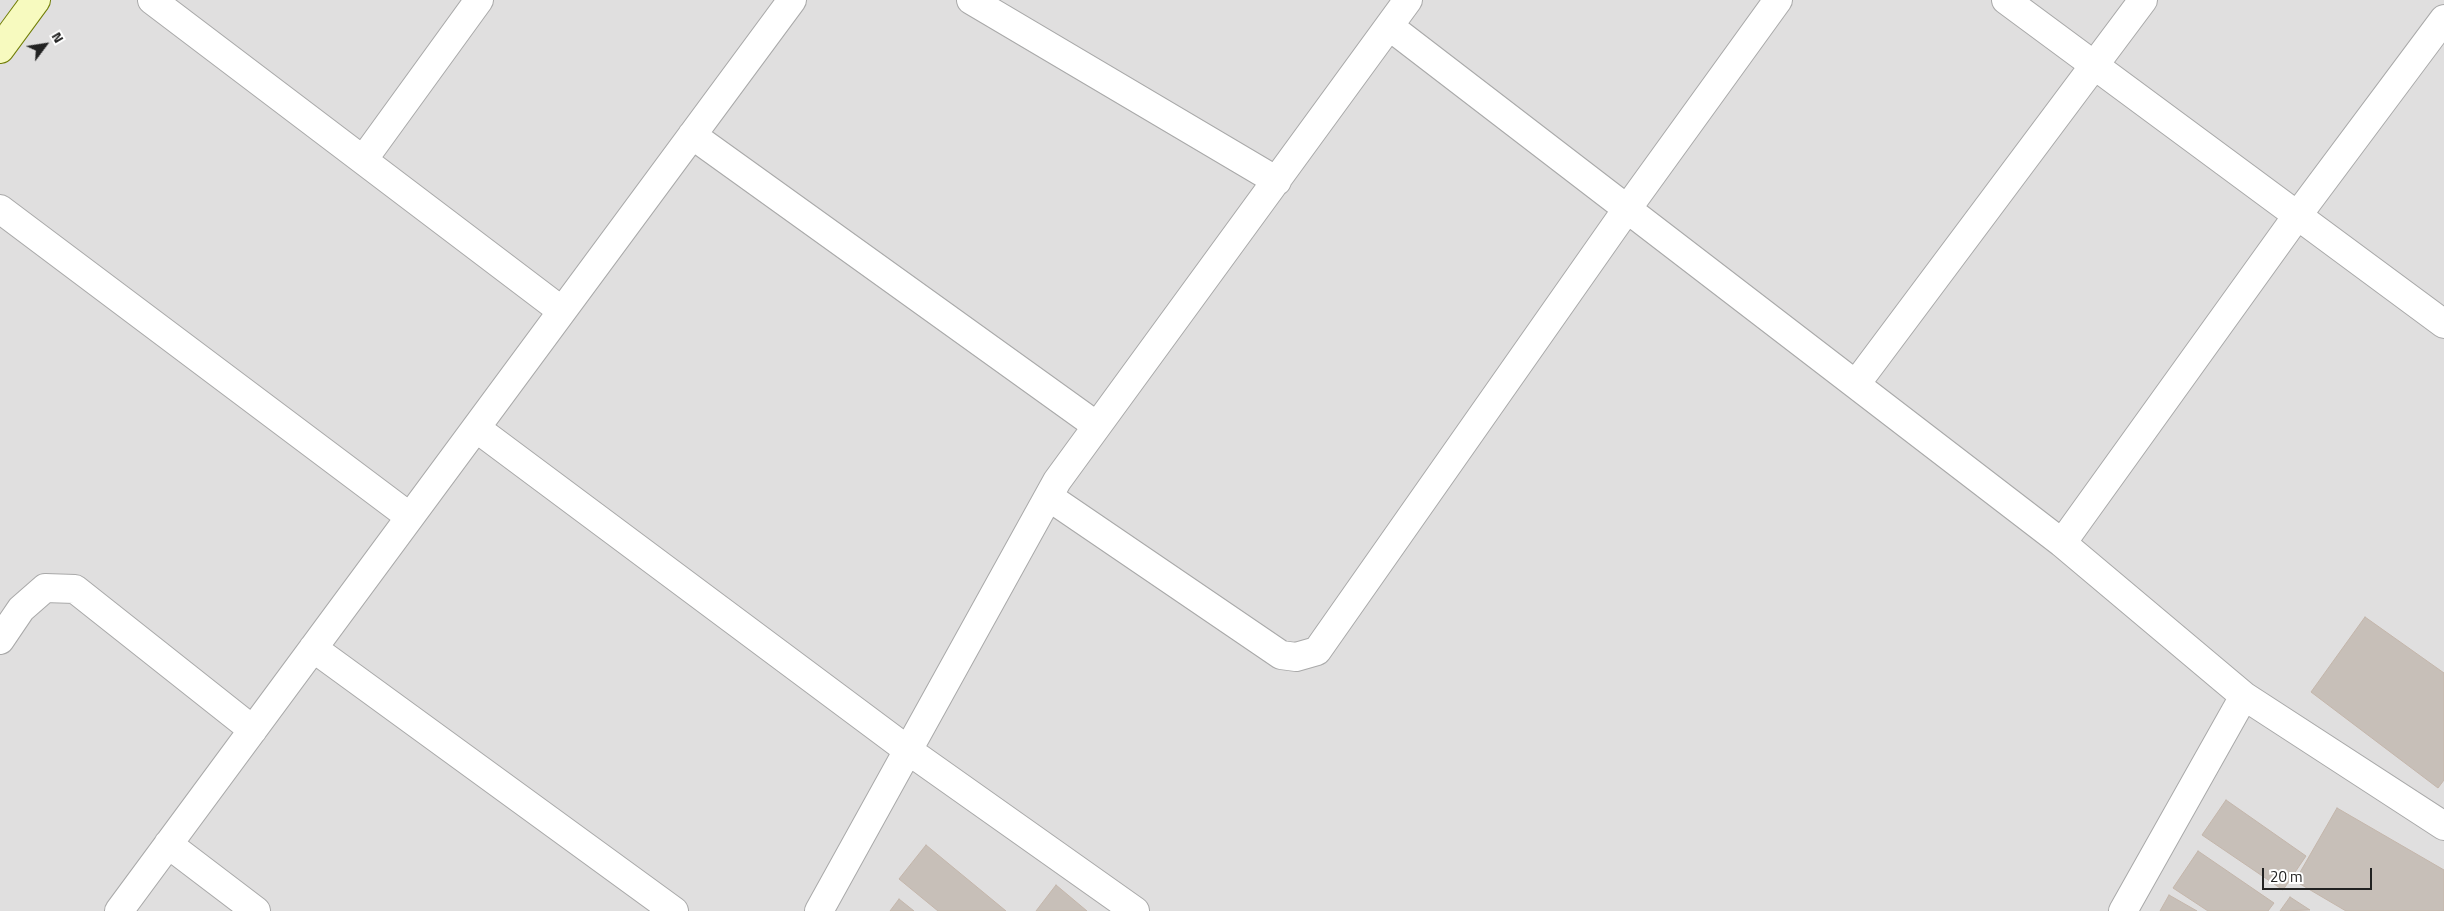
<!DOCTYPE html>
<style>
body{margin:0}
#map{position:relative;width:2444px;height:911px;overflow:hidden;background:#f2efe9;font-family:"Titillium Web",sans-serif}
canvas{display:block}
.north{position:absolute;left:20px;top:20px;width:50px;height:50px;-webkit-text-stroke:4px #fff;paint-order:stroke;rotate:59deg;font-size:14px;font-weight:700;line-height:20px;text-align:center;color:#222}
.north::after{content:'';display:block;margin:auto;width:18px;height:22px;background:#222;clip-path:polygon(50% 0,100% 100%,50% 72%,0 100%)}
.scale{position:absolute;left:2262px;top:868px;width:110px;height:22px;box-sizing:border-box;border:2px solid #222;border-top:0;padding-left:6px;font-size:15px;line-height:18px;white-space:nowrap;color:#222;-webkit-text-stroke:4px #fff;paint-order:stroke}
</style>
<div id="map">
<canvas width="2444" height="911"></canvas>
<div class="north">N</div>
<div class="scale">20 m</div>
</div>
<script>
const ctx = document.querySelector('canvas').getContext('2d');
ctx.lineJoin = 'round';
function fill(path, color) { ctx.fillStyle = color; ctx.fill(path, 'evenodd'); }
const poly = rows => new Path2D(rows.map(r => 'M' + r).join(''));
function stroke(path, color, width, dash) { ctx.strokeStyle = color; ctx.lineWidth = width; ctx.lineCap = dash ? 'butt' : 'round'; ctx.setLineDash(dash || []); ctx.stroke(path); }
fill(poly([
 [0,0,2444,0,2444,911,0,911]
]), '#e0dfdf');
const building = poly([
 [2365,617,2444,673,2444,780,2438,788,2311,692,2365,617],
 [2226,800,2306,856,2283,890,2202,835,2226,800],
 [2337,808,2444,870,2444,911,2346,911,2295,881,2337,808],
 [926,845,1006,911,938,911,899,879,926,845],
 [2198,851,2274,903,2268,911,2208,911,2173,888,2198,851],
 [1056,885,1087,911,1036,911,1056,885],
 [2169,895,2197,911,2160,911,2169,895],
 [2290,897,2310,910,2280,911,2290,897],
 [899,899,914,911,890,911,899,899]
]);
fill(building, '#c7bfb8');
stroke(building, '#c4b6ab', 1);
const minor = poly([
 [152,0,562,311],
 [971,0,1277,181],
 [2006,0,2444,324],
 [1389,26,2062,543,2244,696,2444,826],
 [692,135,1097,426],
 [363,160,479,0],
 [0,209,410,517],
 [1856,384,2143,0],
 [476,428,909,751,1135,911],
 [1049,497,1281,655,1296,657,1317,651,1627,209,1778,0],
 [2062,543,2297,216,2444,19],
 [0,640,21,609,45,588,75,589,253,730],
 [313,648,674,911],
 [168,844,256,911],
 [119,911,792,0],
 [819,911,1057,481,1408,0],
 [2123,911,2244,696]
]);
const secondary = poly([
 [0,49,36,0]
]);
stroke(minor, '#a9a9a9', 30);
stroke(secondary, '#707d05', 30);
stroke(minor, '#fff', 28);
stroke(secondary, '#f7fabf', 28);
</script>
